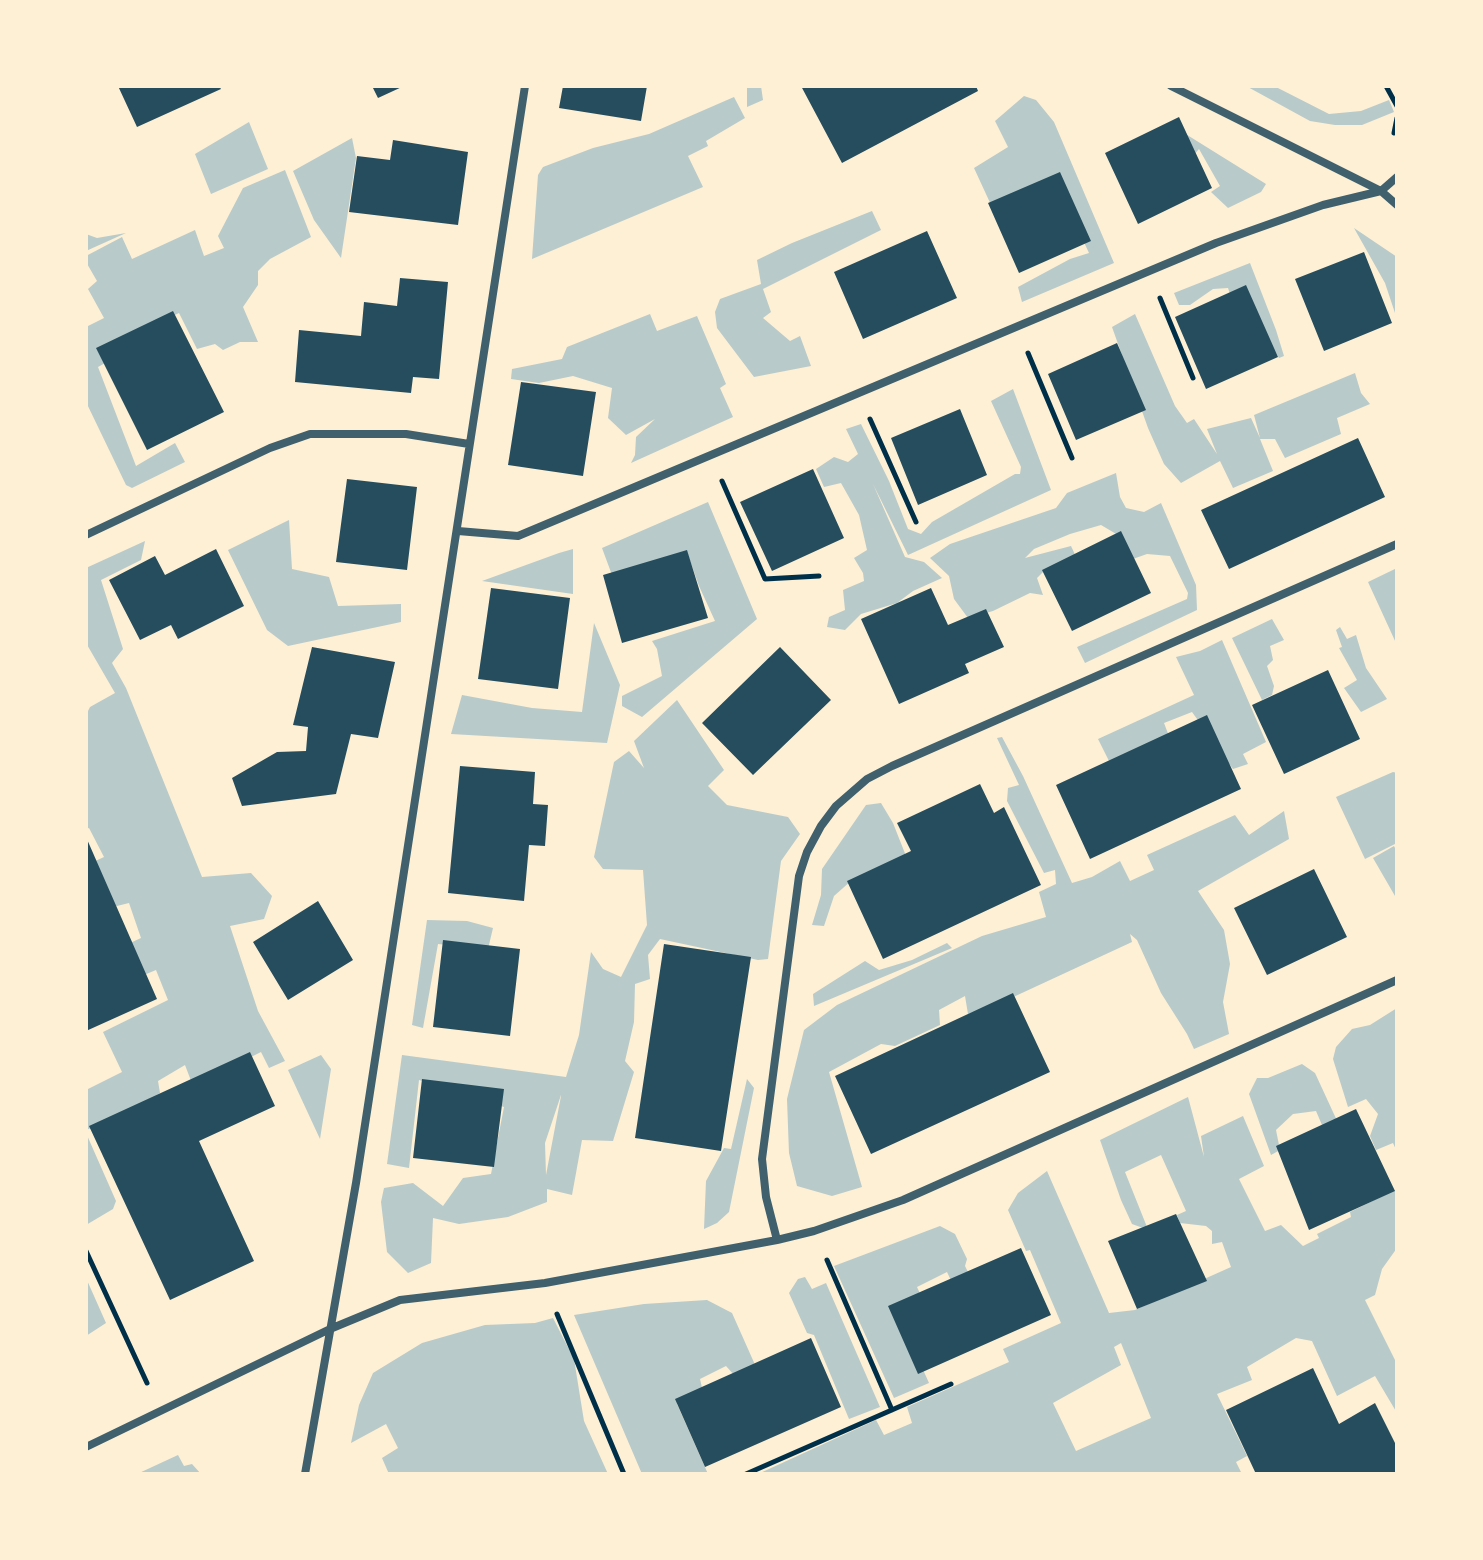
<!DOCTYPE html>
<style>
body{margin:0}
#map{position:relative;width:1483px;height:1560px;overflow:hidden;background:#fdf0d5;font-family:"Sofia Sans Condensed",sans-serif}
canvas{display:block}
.frame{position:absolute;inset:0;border:88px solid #fdf0d5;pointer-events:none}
</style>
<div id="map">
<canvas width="1483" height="1560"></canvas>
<div class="frame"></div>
</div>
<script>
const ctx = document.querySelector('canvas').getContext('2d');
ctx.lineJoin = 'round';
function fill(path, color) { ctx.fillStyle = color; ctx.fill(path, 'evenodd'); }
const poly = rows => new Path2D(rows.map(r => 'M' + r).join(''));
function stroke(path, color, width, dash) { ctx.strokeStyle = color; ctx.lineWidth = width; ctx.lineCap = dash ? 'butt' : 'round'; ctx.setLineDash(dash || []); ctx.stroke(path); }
fill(poly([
 [747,86,761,86,763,100,747,107],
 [1246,86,1274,86,1329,114,1361,111,1389,100,1394,112,1362,125,1335,125,1310,121],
 [1024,96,1036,100,1054,122,1114,263,1022,302,1018,287,1070,259,1089,253,1071,214,992,207,974,168,1008,147,995,121],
 [734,97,745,118,706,141,708,146,688,156,703,187,532,259,538,175,543,167,593,148,649,134],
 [249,122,268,169,211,194,195,154],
 [1184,133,1266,184,1261,192,1228,208,1211,192,1220,186,1199,149,1193,156],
 [352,138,356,158,341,258,314,220,293,171],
 [285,170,311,237,270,259,258,271,258,285,243,307,258,342,240,342,223,350,215,344,197,349,179,313,109,346,114,358,98,367,136,466,175,443,185,462,132,488,126,485,86,402,86,327,104,318,88,289,97,281,86,262,86,256,122,237,132,259,195,230,204,256,224,248,218,236,243,188],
 [872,211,881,230,763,289,771,312,763,318,790,341,800,336,811,366,754,377,717,328,715,312,720,299,761,284,757,260,792,243],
 [1354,228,1397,257,1397,319,1385,283],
 [126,233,86,251,86,234,97,238],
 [1250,263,1276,330,1284,356,1279,358,1262,330,1233,303,1228,288,1213,289,1190,305,1179,305,1174,293],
 [650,314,657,331,697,316,726,384,720,388,733,417,631,463,635,455,636,437,655,419,626,435,608,418,612,388,573,376,539,383,511,379,512,369,562,359,567,347],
 [1135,314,1175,406,1187,423,1194,419,1217,454,1207,429,1251,418,1260,438,1254,415,1355,373,1361,393,1370,404,1337,418,1341,434,1285,458,1275,439,1260,439,1273,471,1233,488,1220,461,1181,483,1164,464,1148,428,1112,327],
 [1013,389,1051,490,908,555,873,484,905,557,924,562,942,578,913,591,897,603,861,614,845,630,827,627,829,617,845,610,843,590,864,581,863,573,854,558,867,550,859,515,841,483,824,487,816,469,834,457,848,462,858,454,846,429,861,424,889,481,908,529,921,534,932,522,1015,474,1020,474,1021,467,991,401],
 [1116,473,1120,497,1126,508,1144,512,1161,503,1196,585,1197,610,1085,663,1077,647,1187,599,1188,593,1170,556,1147,554,1130,560,1123,538,1101,525,1070,534,1034,549,1025,558,1071,546,1078,561,1046,569,1037,578,1043,595,1030,593,993,611,968,618,954,599,949,576,930,558,950,544,1056,508,1067,493],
 [708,502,757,619,642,717,622,706,622,696,662,676,657,649,652,641,715,621,699,586,687,552,612,575,602,548],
 [289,520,292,569,329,577,338,606,401,604,401,622,288,646,267,630,228,550],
 [145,541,141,560,101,580,123,649,112,663,126,688,202,877,251,873,272,896,264,919,230,926,258,1011,285,1061,269,1068,261,1052,193,1086,185,1065,158,1081,160,1093,126,1115,86,1130,86,1090,122,1072,103,1032,168,1000,156,970,144,975,128,944,141,938,129,903,109,908,91,863,104,857,89,828,86,829,86,715,90,707,115,693,86,643,86,568],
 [573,549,573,594,482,581,559,553],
 [1397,568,1397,643,1396,643,1368,582],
 [1272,619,1284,640,1270,646,1273,660,1267,666,1274,686,1272,695,1262,700,1232,638],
 [594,623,620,685,607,743,451,734,462,695,532,708,582,712],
 [1340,627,1347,639,1356,635,1366,668,1387,699,1361,712,1344,688,1357,680,1339,648,1342,647,1336,630],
 [1222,640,1266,742,1243,754,1248,764,1233,769,1192,712,1164,723,1172,744,1111,765,1098,739,1194,695,1176,657,1200,651],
 [677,700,724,770,708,786,727,805,788,817,800,834,781,861,768,959,758,960,660,939,648,955,650,979,635,984,634,1022,625,1061,634,1072,613,1141,582,1140,572,1195,547,1189,547,1202,508,1217,459,1224,433,1218,431,1263,408,1273,387,1252,381,1202,384,1188,413,1183,443,1206,463,1178,491,1174,504,1107,419,1080,409,1168,387,1164,402,1055,566,1077,579,1035,591,952,603,969,621,977,647,925,643,870,603,869,594,857,614,762,629,751,644,768,634,741],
 [561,1095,561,1096,546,1175,545,1143],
 [1002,737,1023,776,1072,883,1092,877,1120,861,1130,881,1154,870,1147,855,1235,815,1249,835,1284,811,1289,839,1198,891,1224,930,1230,964,1223,1002,1229,1034,1194,1049,1187,1034,1161,993,1137,940,1130,934,1132,942,1009,999,968,1014,965,996,939,1010,940,1025,895,1046,881,1044,829,1072,862,1187,832,1196,797,1186,789,1153,787,1099,804,1030,837,1005,982,936,1046,917,1039,892,1056,884,1055,870,1044,873,1007,801,1008,788,1019,785,997,738],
 [1393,772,1397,773,1397,843,1365,859,1336,797],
 [881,803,893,823,906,856,852,880,834,896,824,926,812,925,821,895,822,869,866,805],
 [1394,846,1397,852,1397,912,1395,896,1373,858],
 [427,920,467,921,493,928,488,949,438,944,423,1028,412,1025],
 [947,943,952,948,814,1006,813,994,865,961,879,970,912,960],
 [1397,1008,1397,1152,1393,1143,1376,1150,1370,1136,1378,1114,1366,1099,1348,1107,1333,1059,1336,1047,1352,1029,1370,1025],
 [321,1055,331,1069,320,1139,288,1070],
 [1302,1064,1315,1073,1339,1125,1325,1132,1316,1111,1293,1114,1276,1130,1280,1150,1271,1155,1249,1094,1257,1078,1268,1078],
 [747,1079,754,1088,729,1212,717,1223,704,1229,706,1181,724,1148,731,1149],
 [1188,1097,1204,1157,1201,1136,1243,1116,1264,1166,1239,1179,1265,1231,1281,1225,1303,1246,1319,1238,1317,1234,1351,1217,1350,1212,1397,1189,1397,1248,1382,1269,1375,1295,1365,1300,1397,1364,1397,1413,1375,1376,1337,1396,1312,1341,1296,1338,1247,1367,1252,1380,1217,1394,1247,1456,1236,1462,1242,1474,758,1474,876,1420,884,1435,912,1423,907,1407,1009,1362,1003,1349,1061,1323,1030,1250,1026,1251,1008,1210,1018,1193,1047,1171,1109,1313,1135,1310,1231,1267,1222,1242,1212,1244,1212,1231,1206,1226,1180,1223,1177,1215,1186,1211,1161,1155,1125,1172,1147,1227,1143,1228,1132,1224,1121,1200,1100,1140],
 [1121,1343,1151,1418,1076,1451,1053,1403,1121,1365,1114,1347],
 [86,1133,116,1201,113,1209,86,1225],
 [940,1226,955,1234,967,1259,965,1266,972,1280,954,1287,947,1272,917,1287,923,1300,897,1312,929,1383,894,1398,834,1266],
 [805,1277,812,1289,826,1283,880,1407,849,1419,814,1335,807,1333,789,1293,798,1279],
 [86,1278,106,1323,86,1336],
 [707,1300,732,1313,756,1367,735,1376,726,1366,700,1379,703,1392,677,1404,708,1474,642,1474,574,1315,644,1304],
 [553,1318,574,1359,584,1421,608,1474,389,1474,382,1458,398,1448,386,1424,351,1443,359,1405,373,1373,422,1343,485,1325,535,1323],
 [178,1455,184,1466,192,1464,201,1474,137,1474]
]), '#b9caca');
fill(poly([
 [118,86,219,86,221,89,137,127],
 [372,86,404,86,378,98],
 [563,86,647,86,641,121,559,108],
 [801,86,976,86,978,91,842,163],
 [1179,117,1212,188,1138,224,1105,153],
 [393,140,468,152,458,225,349,212,357,156,390,160],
 [1060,172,1091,241,1019,273,988,203],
 [927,231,957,298,863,339,834,272],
 [1364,252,1392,323,1324,351,1295,279],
 [400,278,448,282,439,379,413,377,411,393,295,382,299,330,361,336,364,302,397,306],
 [1246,285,1278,357,1206,389,1175,317],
 [173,311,224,412,147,450,96,348],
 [1117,343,1146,410,1076,440,1048,374],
 [521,382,596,392,583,476,508,465],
 [960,409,987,475,918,505,891,438],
 [1358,438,1385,497,1229,569,1201,510],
 [813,469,844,538,772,571,740,502],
 [347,479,417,487,407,570,336,562],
 [1121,531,1151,593,1072,631,1042,570],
 [216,549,244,606,178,639,171,625,140,640,109,580,155,556,165,575],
 [687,550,708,618,622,643,603,575],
 [491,588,570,598,558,689,478,679],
 [931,588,948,625,986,609,1004,647,965,664,969,673,899,704,861,619],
 [312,647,395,662,378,738,351,734,336,794,242,806,232,778,277,752,306,751,308,727,293,725],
 [780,647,831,700,753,775,702,723],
 [1328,670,1360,739,1284,774,1252,705],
 [1207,715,1241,789,1090,859,1056,785],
 [460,766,535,772,533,804,548,805,545,846,529,845,524,901,448,893],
 [980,784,994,813,1004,807,1041,885,883,959,847,881,911,851,897,823],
 [86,837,157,999,86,1031],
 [1314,869,1347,937,1267,975,1234,908],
 [318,901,353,960,288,1000,253,942],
 [443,940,520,949,510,1036,433,1027],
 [664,944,751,957,721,1151,635,1138],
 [1013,993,1050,1072,871,1154,835,1076],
 [250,1052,275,1106,199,1141,254,1261,170,1300,89,1126],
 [422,1079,504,1089,494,1167,413,1158],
 [1356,1109,1395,1191,1309,1230,1276,1146],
 [1176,1214,1207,1281,1137,1309,1108,1241],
 [1021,1248,1051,1315,918,1374,888,1306],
 [811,1338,841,1407,705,1467,675,1399],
 [1313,1368,1339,1424,1375,1403,1397,1447,1397,1474,1256,1474,1226,1410]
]), '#264d5e');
stroke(poly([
 [1386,86,1397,106],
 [1394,133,1397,118],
 [1160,298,1193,378],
 [1028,353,1072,458],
 [870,419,916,522],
 [722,481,765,579,819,576],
 [86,1251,147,1383],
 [827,1260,892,1410],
 [557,1314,624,1474],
 [746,1474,951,1384]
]), '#003049', 5);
stroke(poly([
 [1171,86,1381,191,1397,205],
 [458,531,518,536,1216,243,1323,205,1381,191,1397,177],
 [86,535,270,448,310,434,406,434,469,444],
 [777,1240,766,1197,762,1159,799,876,807,852,821,826,836,806,867,779,892,766,1397,544],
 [86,1447,330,1329,400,1300,545,1283,777,1240,814,1231,903,1200,1397,980],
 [305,1474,356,1183,525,86]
]), '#3f606c', 8);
</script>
